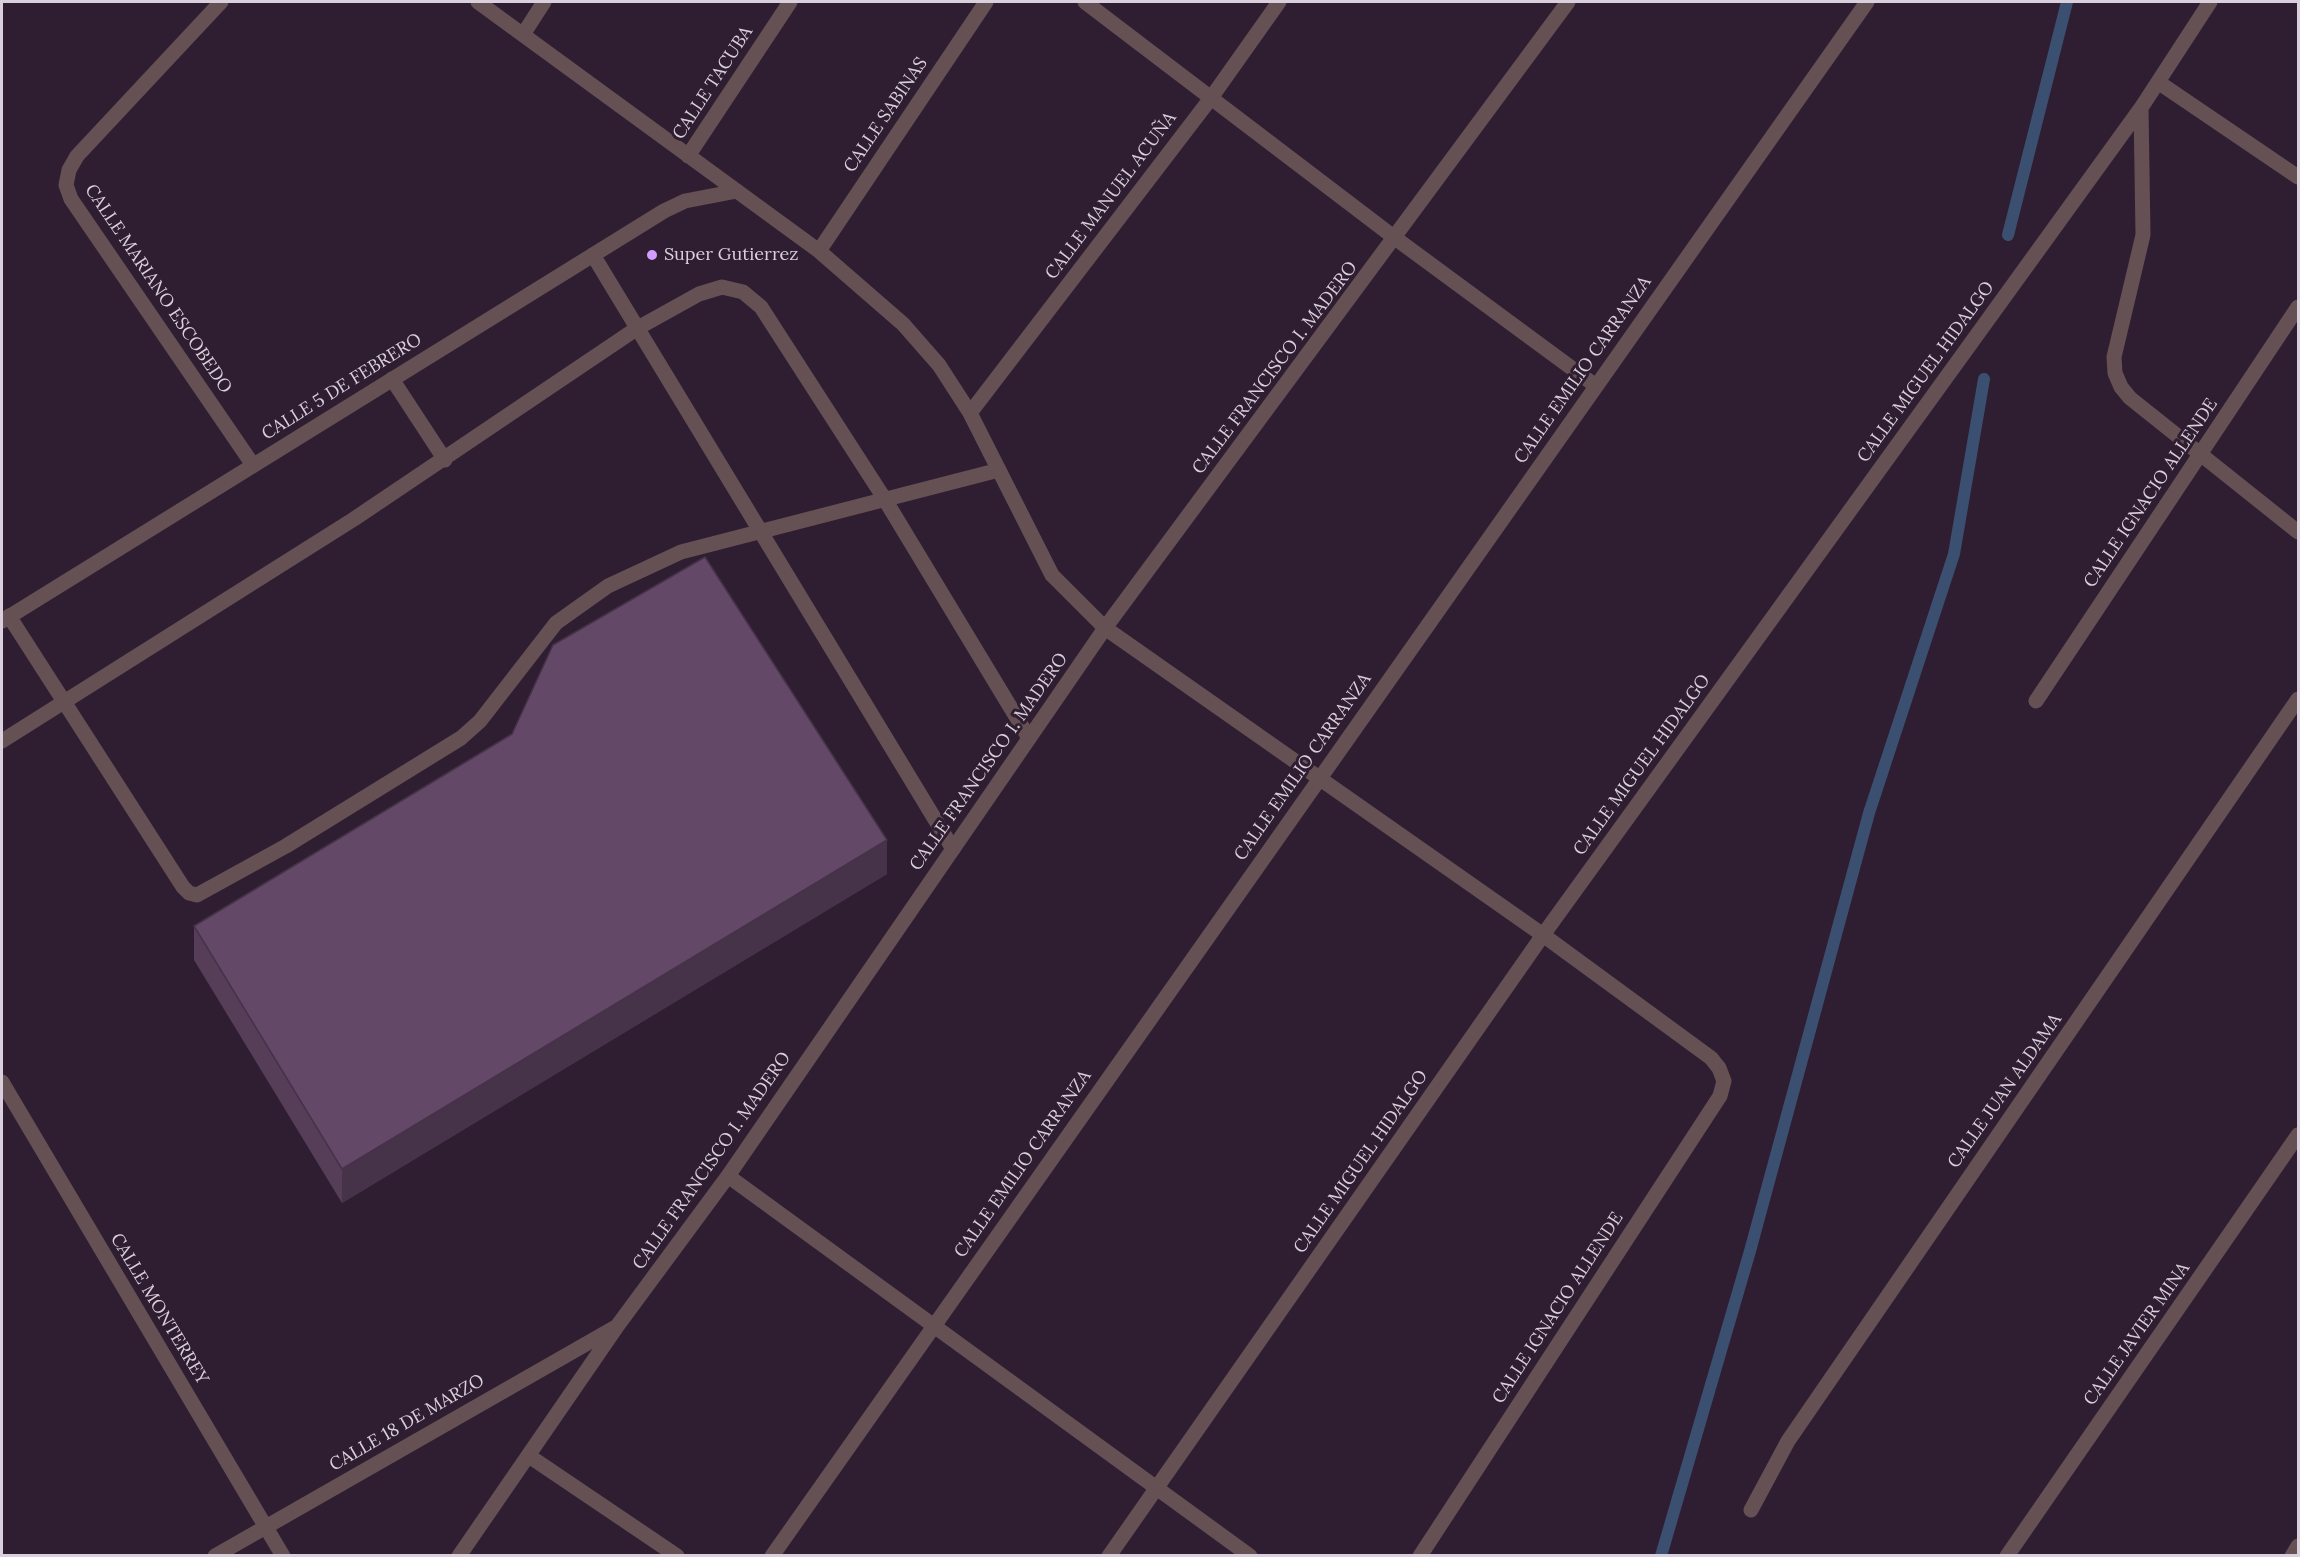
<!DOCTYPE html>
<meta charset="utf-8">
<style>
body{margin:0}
#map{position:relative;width:2300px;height:1557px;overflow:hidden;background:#2f1e31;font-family:Lora,serif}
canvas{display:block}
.frame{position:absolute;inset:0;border:3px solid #dacfdc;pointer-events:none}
</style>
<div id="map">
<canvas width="2300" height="1557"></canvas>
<div class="frame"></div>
</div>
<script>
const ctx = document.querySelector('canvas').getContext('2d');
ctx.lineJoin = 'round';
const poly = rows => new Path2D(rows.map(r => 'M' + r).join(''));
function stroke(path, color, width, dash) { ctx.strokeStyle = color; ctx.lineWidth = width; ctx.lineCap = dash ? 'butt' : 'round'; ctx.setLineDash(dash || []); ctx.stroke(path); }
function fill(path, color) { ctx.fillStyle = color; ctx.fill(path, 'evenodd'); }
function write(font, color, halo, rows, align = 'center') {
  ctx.font = font + ' Lora,serif'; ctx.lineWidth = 6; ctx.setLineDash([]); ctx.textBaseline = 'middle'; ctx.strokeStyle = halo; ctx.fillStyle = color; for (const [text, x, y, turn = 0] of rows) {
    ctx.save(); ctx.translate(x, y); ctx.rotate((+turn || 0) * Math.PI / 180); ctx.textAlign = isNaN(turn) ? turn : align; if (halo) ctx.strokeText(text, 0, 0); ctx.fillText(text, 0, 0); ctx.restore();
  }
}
stroke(poly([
 [2008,235,2067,2],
 [1661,1556,1750,1251,1869,813,1954,554,1984,379]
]), '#3b4f71', 12);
stroke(poly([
 [593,255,953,849],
 [392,379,445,460],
 [9,616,183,887,189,893,197,895,286,846,461,738,480,721,556,623,608,586,681,552,999,470],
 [2,741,354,519,636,329,699,294,722,287,743,292,761,307,884,498,1029,738]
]), '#655053', 15);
stroke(poly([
 [221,2,77,156,69,170,66,185,71,199,253,465],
 [478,2,819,251,903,324,939,365,970,413,1052,575,1105,628,1543,935,1711,1058,1719,1068,1724,1081,1720,1096,1420,1556],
 [1085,2,1395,238,1596,386],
 [524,33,544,2],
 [2158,82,2298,177],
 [2141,108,2143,235,2114,357,2115,373,2121,387,2130,398,2298,532],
 [688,156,790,2],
 [819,251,986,2],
 [970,413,1211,98,1279,2],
 [2,621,664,211,685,201,737,191],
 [2036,701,2298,307],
 [2,1082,283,1556],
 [728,1176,1250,1556],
 [529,1456,677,1556],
 [1751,1510,1788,1441,2298,699],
 [215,1556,614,1328],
 [459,1556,618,1325,728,1176,1105,628,1568,2],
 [772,1556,1867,2],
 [1109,1556,1543,935,2141,108,2210,2],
 [2007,1556,2298,1135],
 [2292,1556,2298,1546]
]), '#655053', 15);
fill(poly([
 [512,734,887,874,342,1203,194,960,194,926]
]), '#563e59');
fill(poly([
 [887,840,887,874,342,1203,342,1169]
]), '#463249');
const building = poly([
 [705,557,887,840,342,1169,194,926,512,734,553,645,705,557]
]);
fill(building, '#644868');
stroke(building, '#463249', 1.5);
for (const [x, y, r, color] of [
 [652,255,6,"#d19dfe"]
]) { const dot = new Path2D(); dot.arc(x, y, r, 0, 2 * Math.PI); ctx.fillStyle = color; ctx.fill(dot); stroke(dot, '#2f1e31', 2); }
write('18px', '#dacfdc', '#2f1e31', [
 ["CALLE TACUBA",713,83,-57],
 ["CALLE SABINAS",886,115,-56],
 ["CALLE MANUEL ACUÑA",1111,196,-53],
 ["CALLE MARIANO ESCOBEDO",158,289,56],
 ["CALLE FRANCISCO I. MADERO",1275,368,-53],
 ["CALLE EMILIO CARRANZA",1583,370,-55],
 ["CALLE MIGUEL HIDALGO",1926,372,-54],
 ["CALLE 5 DE FEBRERO",342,387,-32],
 ["CALLE IGNACIO ALLENDE",2151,493,-56],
 ["CALLE FRANCISCO I. MADERO",989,762,-55],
 ["CALLE MIGUEL HIDALGO",1642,765,-54],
 ["CALLE EMILIO CARRANZA",1303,767,-55],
 ["CALLE JUAN ALDAMA",2005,1091,-55],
 ["CALLE FRANCISCO I. MADERO",712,1161,-55],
 ["CALLE MIGUEL HIDALGO",1361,1162,-55],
 ["CALLE EMILIO CARRANZA",1023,1164,-55],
 ["CALLE IGNACIO ALLENDE",1558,1308,-57],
 ["CALLE MONTERREY",159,1309,59],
 ["CALLE JAVIER MINA",2137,1334,-55],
 ["CALLE 18 DE MARZO",407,1423,-30]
]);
write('18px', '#dacfdc', '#2f1e31', [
 ["Super Gutierrez",664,255]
], 'left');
</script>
